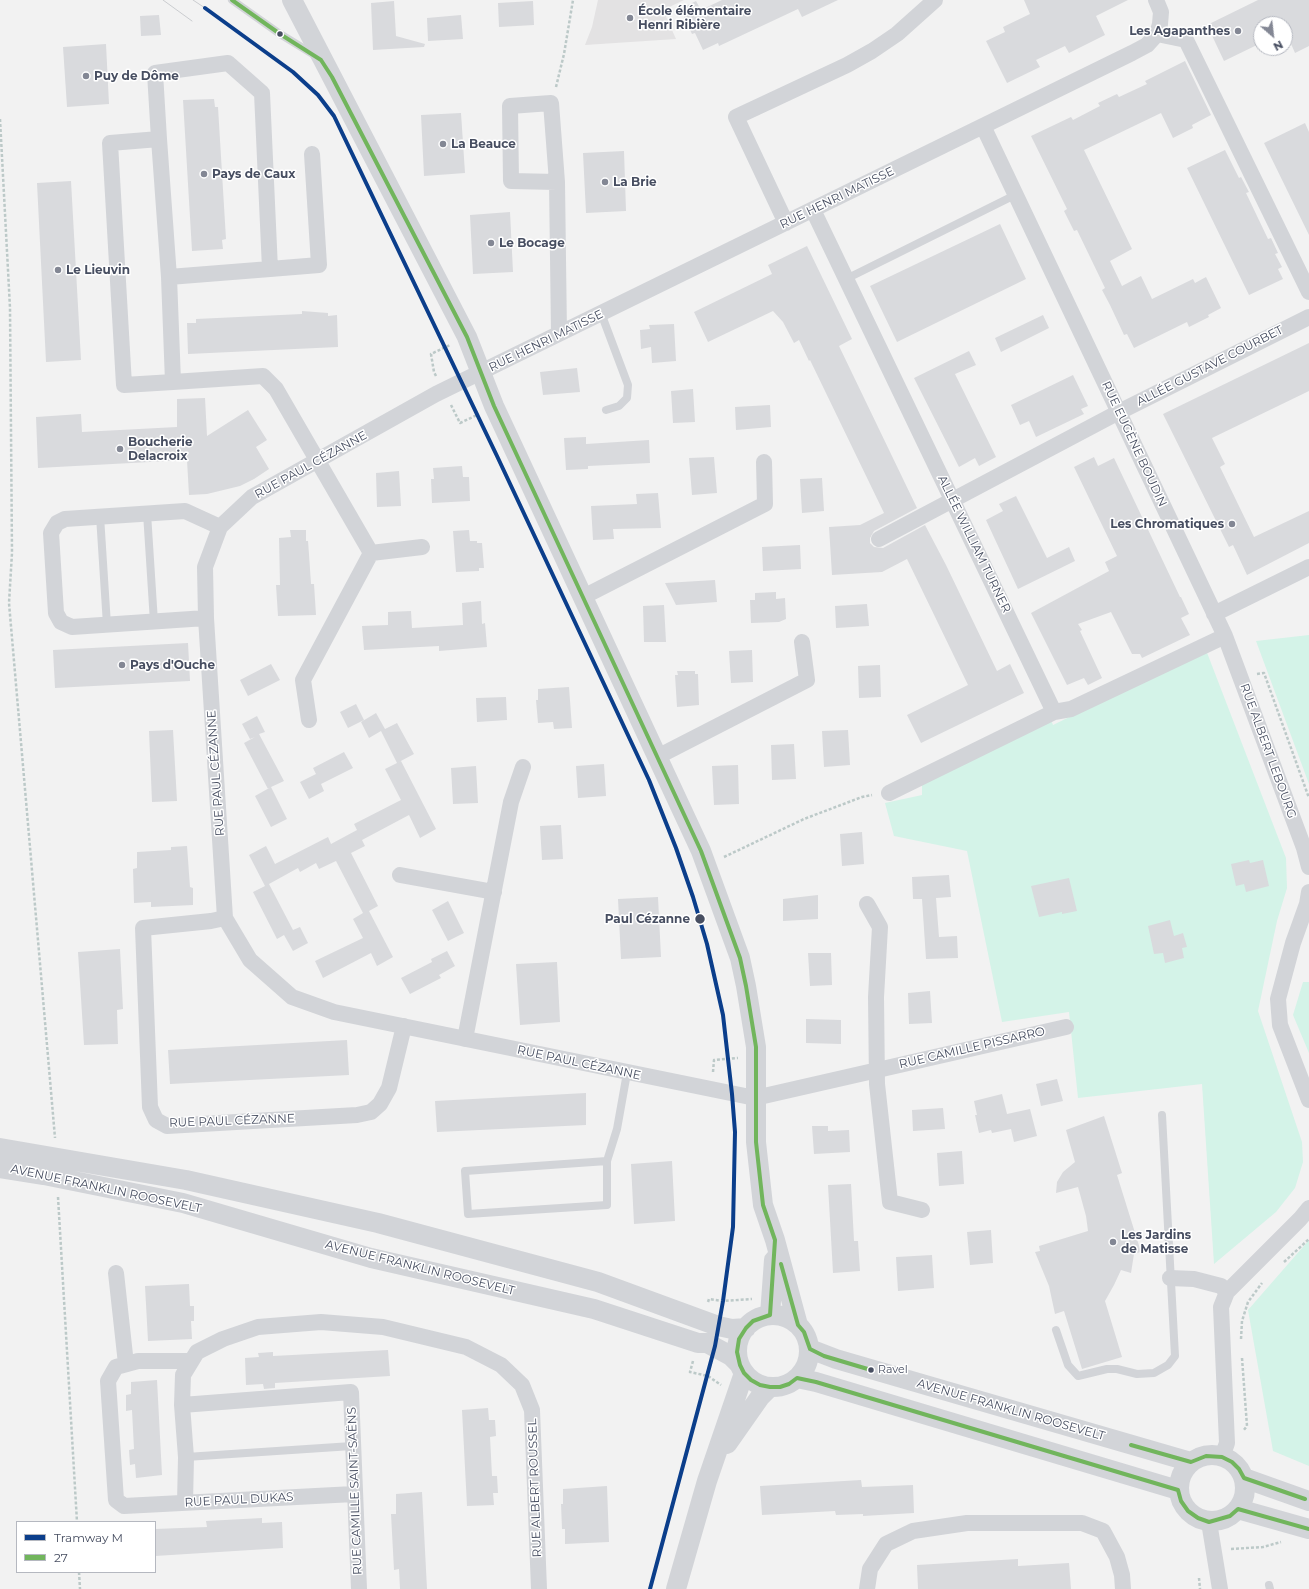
<!DOCTYPE html>
<meta charset="utf-8">
<style>
body{margin:0}
#map{position:relative;width:1309px;height:1589px;overflow:hidden;background:#f2f2f2;font-family:Montserrat,sans-serif}
canvas{display:block}
.legend{position:absolute;left:16px;top:1521px;width:140px;height:52px;box-sizing:border-box;background:#fff;border:1px solid #b5b8c0;margin:0;padding:5px 7px;list-style:none;font-size:12px;color:#474e61}
.legend li{display:flex;align-items:center;gap:8px;height:20px}
.legend b{width:20px;border:1px solid #b5b8c0}
.north{position:absolute;left:1253px;top:16px;width:40px;height:40px;box-sizing:border-box;background:#fff;border:1px solid #b5b8c0;border-radius:50%;rotate:152deg;font-size:11px;font-weight:700;line-height:16px;text-align:center;color:#474e61}
.north::after{content:'';display:block;margin:auto;width:14px;height:18px;background:#838794;clip-path:polygon(50% 0,100% 100%,50% 72%,0 100%)}
</style>
<div id="map">
<canvas width="1309" height="1589"></canvas>
<ul class="legend">
<li><b style="height:5px;background:#0b3e8b"></b>Tramway M</li>
<li><b style="height:5px;background:#71b55c"></b>27</li>
</ul>
<div class="north">N</div>
</div>
<script>
const ctx = document.querySelector('canvas').getContext('2d');
ctx.lineJoin = 'round';
function fill(path, color) { ctx.fillStyle = color; ctx.fill(path, 'evenodd'); }
const poly = rows => new Path2D(rows.map(r => 'M' + r).join(''));
function stroke(path, color, width, dash) { ctx.strokeStyle = color; ctx.lineWidth = width; ctx.lineCap = dash ? 'butt' : 'round'; ctx.setLineDash(dash || []); ctx.stroke(path); }
function write(font, color, halo, rows, align = 'center') {
  ctx.font = font + ' Montserrat,sans-serif'; ctx.lineWidth = 3; ctx.setLineDash([]); ctx.textBaseline = 'middle'; ctx.strokeStyle = halo; ctx.fillStyle = color; for (const [text, x, y, turn = 0] of rows) {
    ctx.save(); ctx.translate(x, y); ctx.rotate((+turn || 0) * Math.PI / 180); ctx.textAlign = isNaN(turn) ? turn : align; if (halo) ctx.strokeText(text, 0, 0); ctx.fillText(text, 0, 0); ctx.restore();
  }
}
fill(poly([
 [598,0,684,0,663,10,676,39,585,45,592,27]
]), '#e3e2e3');
fill(poly([
 [1309,635,1309,784,1256,641],
 [1206,650,1286,858,1287,888,1277,921,1258,1011,1302,1142,1303,1162,1295,1188,1276,1212,1214,1264,1202,1084,1078,1098,1069,1012,1002,1022,967,851,894,836,885,803,922,795,922,784,1051,720,1053,725],
 [1303,982,1309,982,1309,1053,1293,1015],
 [1309,1240,1309,1466,1273,1451,1248,1310]
]), '#d4f3e8');
fill(poly([
 [722,0,838,0,802,17,798,9,719,46,718,43,703,50,695,33,692,34,680,9,696,1,701,10],
 [1024,0,1128,0,1096,16,1105,35,1069,53,1065,46,1036,60,1040,67,1007,83,986,41,1005,32,1003,27,1030,14],
 [1258,0,1309,0,1309,46,1295,53,1285,30,1285,24,1261,24,1261,43,1224,61,1207,25],
 [394,1,396,36,425,44,424,47,373,50,371,3],
 [533,1,534,25,499,27,498,3],
 [159,15,161,35,141,36,140,16],
 [461,15,463,39,428,41,427,18],
 [106,44,109,104,67,107,63,47],
 [1185,61,1211,115,1192,125,1193,128,1173,138,1161,113,1084,150,1132,249,1110,261,1122,286,1141,276,1152,299,1193,279,1195,283,1206,277,1221,308,1208,315,1209,317,1189,327,1187,322,1134,348,1127,334,1124,335,1110,305,1102,290,1105,288,1077,230,1074,231,1064,211,1067,209,1031,136,1071,117,1073,120,1100,106,1098,103,1117,94,1119,97,1147,84,1145,81],
 [214,99,215,107,218,107,226,239,222,240,223,249,192,251,183,100],
 [461,113,465,173,424,176,421,115],
 [1305,123,1309,132,1309,235,1264,143],
 [1225,150,1239,178,1241,177,1249,192,1246,193,1268,239,1271,238,1278,253,1275,254,1282,267,1278,269,1283,279,1249,295,1187,168],
 [624,151,626,211,586,213,583,153],
 [71,181,81,360,46,362,37,183],
 [510,212,513,272,473,274,470,215],
 [1000,224,1026,279,897,342,870,286],
 [807,246,852,339,839,346,917,508,874,531,870,538,870,543,874,547,883,548,925,525,946,565,997,671,1010,664,1024,693,921,743,907,715,968,685,907,559,882,572,832,575,829,527,860,525,884,513,810,360,809,361,799,340,794,343,783,322,773,311,708,342,694,312,772,274,768,265],
 [302,311,328,313,328,316,337,315,338,347,188,354,187,323,196,323,196,319,302,314],
 [1043,315,1049,328,1001,352,995,338],
 [674,324,676,361,652,363,651,347,641,349,640,330,650,329,649,325],
 [1309,343,1309,391,1212,438,1225,464,1220,467,1254,537,1309,511,1309,543,1247,575,1233,545,1229,547,1163,414],
 [969,351,976,365,955,374,996,457,979,466,975,458,959,467,914,378],
 [577,368,580,392,543,395,540,372],
 [1073,375,1088,406,1081,409,1084,414,1036,437,1029,421,1020,425,1011,405],
 [693,389,695,422,673,423,671,391],
 [205,398,207,436,248,410,267,440,256,447,269,469,254,479,240,486,207,494,189,495,187,460,38,468,36,417,81,414,82,432,177,427,177,399],
 [770,405,771,427,736,430,735,407],
 [586,437,586,444,649,440,650,463,588,466,588,469,566,470,564,438],
 [714,457,717,493,692,495,689,458],
 [1094,457,1098,466,1114,458,1180,597,1181,597,1189,614,1181,618,1190,635,1142,658,1140,654,1132,654,1111,612,1078,624,1082,630,1080,631,1102,678,1088,685,1084,678,1067,685,1031,613,1109,571,1105,562,1117,556,1074,467],
 [462,466,463,477,469,477,470,501,432,503,431,479,434,479,433,468],
 [399,471,401,506,377,507,376,473],
 [822,478,824,511,802,513,800,479],
 [658,493,661,528,613,529,614,539,593,540,591,506,637,504,636,494],
 [1016,496,1047,558,1069,547,1075,561,1018,589,986,520,1003,511,999,504],
 [290,530,306,530,306,541,308,541,309,554,311,584,314,584,316,615,278,616,276,585,280,585,279,538,291,537],
 [469,530,470,541,477,541,477,543,482,543,484,568,479,568,479,571,456,572,453,531],
 [800,545,801,569,763,571,762,547],
 [715,580,717,602,676,605,665,583],
 [776,592,776,599,785,598,786,619,779,622,751,623,750,600,755,600,755,593],
 [481,601,482,624,485,623,487,647,439,651,439,646,364,650,362,626,388,625,388,612,411,611,412,628,463,625,462,603],
 [867,604,869,626,836,628,835,606],
 [664,605,666,642,644,642,643,606],
 [188,643,190,681,55,688,53,650],
 [752,650,753,682,731,683,729,651],
 [271,664,280,680,248,696,240,680],
 [880,665,881,697,859,698,858,666],
 [677,671,695,671,695,674,698,674,699,705,677,707,675,675,678,675],
 [569,687,572,728,554,729,553,722,538,723,536,700,538,700,538,689],
 [506,697,507,720,477,722,476,698],
 [356,704,364,720,348,728,340,712],
 [376,713,385,729,397,723,414,754,397,763,381,731,369,738,361,722],
 [257,716,265,732,259,734,284,781,271,787,287,819,271,827,255,796,271,787,268,789,244,743,255,737,250,739,242,724],
 [173,730,177,801,152,802,149,731],
 [848,730,850,765,824,767,822,731],
 [794,744,796,779,772,780,771,745],
 [344,752,353,768,321,784,324,791,309,799,300,782,316,774,313,768],
 [401,761,436,829,420,838,409,815,362,840,365,846,351,853,378,906,369,911,393,957,377,966,371,953,323,978,315,961,363,938,353,919,363,913,336,861,319,869,316,863,300,872,298,868,269,884,293,930,300,927,308,943,293,951,284,935,277,939,253,892,265,886,249,855,266,846,275,864,328,837,331,844,357,830,354,824,401,800,385,769],
 [604,764,606,796,578,798,576,766],
 [738,765,739,804,714,805,712,766],
 [476,766,478,803,453,804,451,768],
 [561,825,563,859,542,860,540,826],
 [862,832,864,864,842,866,840,834],
 [187,846,190,887,193,888,193,905,151,907,151,902,134,903,133,869,137,868,137,852,171,850,171,847],
 [1249,860,1250,863,1263,860,1269,886,1246,892,1244,884,1236,886,1231,864],
 [949,875,951,897,936,898,939,937,957,936,958,958,926,959,922,899,913,899,912,877],
 [1069,878,1077,911,1062,914,1062,912,1039,917,1031,886],
 [818,895,818,919,783,921,783,899],
 [658,897,661,957,621,959,618,899],
 [448,901,464,933,448,941,432,910],
 [1170,920,1174,936,1183,933,1187,947,1182,948,1184,958,1165,963,1163,953,1154,954,1148,926],
 [120,949,123,1009,117,1010,118,1044,84,1045,78,952],
 [447,951,455,966,439,975,441,978,410,994,401,978,432,962,431,959],
 [808,953,831,953,832,985,810,986],
 [557,962,560,1022,520,1025,516,964],
 [930,991,932,1023,909,1024,908,993],
 [806,1019,841,1020,841,1044,806,1043],
 [347,1040,349,1075,170,1084,168,1050],
 [1057,1079,1063,1101,1041,1106,1036,1084],
 [586,1093,586,1125,437,1132,435,1101],
 [1002,1094,1007,1114,1030,1109,1037,1136,1014,1142,1011,1129,992,1133,991,1130,979,1133,975,1115,977,1115,974,1101],
 [943,1108,945,1129,913,1131,912,1110],
 [1104,1116,1122,1173,1117,1175,1141,1252,1134,1254,1131,1273,1121,1270,1114,1285,1105,1301,1122,1357,1082,1369,1064,1311,1055,1314,1049,1286,1035,1252,1040,1251,1039,1246,1088,1231,1086,1216,1078,1187,1056,1193,1057,1182,1063,1172,1075,1162,1066,1130],
 [812,1126,828,1126,828,1131,849,1130,850,1152,814,1154],
 [962,1151,964,1184,939,1186,937,1153],
 [672,1161,675,1221,634,1224,631,1164],
 [851,1184,854,1241,858,1241,860,1271,833,1273,828,1185],
 [991,1230,993,1263,970,1265,967,1232],
 [932,1255,934,1288,898,1291,896,1257],
 [189,1284,190,1306,194,1306,194,1321,191,1321,192,1339,148,1341,145,1286],
 [388,1350,390,1376,275,1383,275,1388,264,1389,263,1384,246,1385,245,1358,259,1357,258,1353,273,1352,273,1356],
 [157,1380,162,1475,136,1478,135,1464,130,1465,129,1450,134,1449,132,1410,126,1411,126,1395,131,1394,131,1382],
 [488,1408,489,1420,495,1420,496,1436,490,1437,492,1476,497,1476,498,1493,493,1493,494,1505,467,1506,462,1410],
 [861,1480,862,1487,913,1485,914,1513,863,1516,863,1514,836,1515,835,1511,762,1515,760,1486],
 [607,1486,609,1542,565,1544,565,1529,562,1529,561,1504,563,1504,563,1489],
 [422,1492,427,1589,400,1589,399,1569,394,1570,391,1514,396,1514,396,1494],
 [262,1518,262,1523,282,1522,283,1548,155,1556,155,1529,207,1527,206,1521],
 [1018,1559,1018,1566,1069,1563,1071,1589,918,1589,917,1565]
]), '#d9dadd');
stroke(poly([
 [556,87,564,54,573,0],
 [0,119,10,308,12,553,9,603,55,1138],
 [436,376,434,372,431,354,450,345],
 [451,405,460,423,477,415],
 [1257,674,1264,673,1309,798],
 [724,857,804,819,862,797,872,795],
 [713,1072,714,1060,738,1058],
 [58,1197,77,1522],
 [1284,1262,1309,1239],
 [708,1302,709,1299,723,1301,752,1299],
 [1241,1339,1242,1321,1248,1302,1262,1283],
 [1242,1358,1247,1426,1243,1431],
 [693,1361,690,1372,708,1376,721,1385],
 [1188,1511,1191,1525],
 [1231,1549,1263,1547,1281,1542],
 [79,1572,80,1589],
 [1199,1578,1200,1589]
]), '#bcc9c8', 2.5, [3, 2]);
stroke(poly([
 [232,0,280,34,316,56],
 [846,279,1015,195],
 [601,313,628,385,627,398,619,406,606,410],
 [147,513,154,622],
 [100,516,107,625],
 [607,1161,607,1205,468,1214,465,1171,607,1161,617,1129,627,1073],
 [1056,1330,1068,1365,1078,1376,1107,1369,1117,1369,1137,1374,1154,1373,1168,1365,1175,1356,1162,1115],
 [186,1457,352,1446],
 [1269,1585,1270,1589]
]), '#d2d4d8', 8);
stroke(poly([
 [1157,34,1186,40,1309,292],
 [983,126,1225,636,1304,848,1309,867],
 [159,139,169,277],
 [557,182,511,181,510,106,551,103,557,182,559,334],
 [813,210,1054,712,889,793],
 [786,223,736,117,847,65,872,51,897,34,935,0],
 [270,269,319,265,312,154],
 [173,382,169,277,270,269,262,93,228,63,155,73,159,139,110,143,124,385,173,382,263,376,276,389,371,553,303,680,309,720],
 [879,539,1119,412,1309,317],
 [371,553,422,547],
 [583,597,765,504,764,462],
 [1214,614,1309,567],
 [206,618,72,627,61,622,56,613,51,533,57,523,65,519,185,511,220,527],
 [1054,712,1071,709,1225,636],
 [657,757,807,680,802,642],
 [400,875,494,892],
 [1309,892,1307,904,1293,943,1278,999,1280,1025,1309,1100],
 [867,904,880,927,876,997,877,1084,890,1202,922,1210],
 [225,918,211,921,143,928,150,1107,156,1120,167,1126,357,1115,371,1112,380,1104,389,1088,404,1026],
 [1066,1027,755,1098,334,1012,292,997,250,960,225,918,206,618,205,567,220,527,252,497,436,394,1132,53,1147,45,1157,34,1160,24,1161,12,1156,0],
 [465,1039,511,802,523,767],
 [116,1273,126,1364],
 [1170,1278,1194,1279,1221,1286,1227,1292],
 [191,1361,138,1361,116,1367,108,1381,116,1500,124,1506,354,1494],
 [182,1405,351,1392,359,1589],
 [1222,1457,1227,1443,1221,1307,1227,1292,1300,1219,1309,1208],
 [185,1503,186,1457,182,1405,183,1375,197,1352,223,1339,258,1327,321,1322,383,1327,466,1347,501,1365,522,1385,532,1410,539,1589],
 [1209,1522,1220,1589],
 [867,1589,870,1569,886,1544,913,1531,967,1523,1082,1523,1103,1531,1117,1557,1122,1575,1123,1589]
]), '#d2d4d8', 16);
stroke(poly([
 [292,0,467,337,494,406,701,851,740,958,746,986,756,1047,756,1142,763,1205,775,1240,798,1325],
 [0,1148,186,1180,378,1223,598,1282,718,1326,732,1329,746,1328],
 [0,1168,44,1175,183,1203,371,1258,594,1309,698,1343,707,1343,731,1356,740,1365],
 '737 1351a36 36 0 1 1 72 0a36 36 0 1 1-72 0Z',
 [770,1315,774,1260],
 [810,1349,836,1359,1191,1462],
 [797,1378,816,1382,1178,1490],
 [727,1444,760,1397,770,1387],
 '1179 1488a33 33 0 1 1 66 0a33 33 0 1 1-66 0Z',
 [1244,1478,1309,1501],
 [1238,1509,1309,1529],
 [676,1589,707,1481,744,1373]
]), '#d2d4d8', 20);
stroke(poly([
 [163,0,192,21],
 [193,0,205,8]
]), '#cacccf', 1);
stroke(poly([
 [232,0,280,34,321,60,332,77,467,337,494,406,701,851,740,958,746,986,756,1047,756,1142,763,1205,775,1240,770,1315,753,1321,746,1328,739,1339,737,1352,740,1365,744,1373,751,1380,760,1385,770,1387,780,1387,789,1384,797,1378,816,1382,1178,1490,1181,1501,1188,1511,1198,1518,1209,1522,1230,1516,1238,1509,1309,1529],
 [781,1264,798,1325,804,1332,810,1349,824,1356,871,1370],
 [1131,1445,1191,1462,1206,1456,1222,1457,1232,1462,1239,1469,1244,1478,1305,1499]
]), '#71b55c', 4);
stroke(poly([
 [205,8,293,72,318,95,334,116,497,456,649,780,676,848,693,897,707,944,723,1015,732,1094,735,1132,733,1227,723,1301,715,1346,650,1589]
]), '#0b3e8b', 4);
for (const [x, y, r, color] of [
 [630,18,4,"#838794"],
 [1238,31,4,"#838794"],
 [280,34,3.5,"#474e61"],
 [86,76,4,"#838794"],
 [443,144,4,"#838794"],
 [204,174,4,"#838794"],
 [605,182,4,"#838794"],
 [491,243,4,"#838794"],
 [58,270,4,"#838794"],
 [120,449,4,"#838794"],
 [1232,524,4,"#838794"],
 [122,665,4,"#838794"],
 [700,919,5.5,"#474e61"],
 [1113,1242,4,"#838794"],
 [871,1370,3.5,"#474e61"]
]) { const dot = new Path2D(); dot.arc(x, y, r, 0, 2 * Math.PI); ctx.fillStyle = color; ctx.fill(dot); stroke(dot, '#fff', 1.5); }
write('11px', '#474e61', '#fff', [
 ["Ravel",878,1370]
], 'left');
write('bold 12px', '#474e61', '#fff', [
 ["École élémentaire",638,11],
 ["Henri Ribière",638,25],
 ["Les Agapanthes",1230,31,"right"],
 ["Puy de Dôme",94,76],
 ["La Beauce",451,144],
 ["Pays de Caux",212,174],
 ["La Brie",613,182],
 ["Le Bocage",499,243],
 ["Le Lieuvin",66,270],
 ["Boucherie",128,442],
 ["Delacroix",128,456],
 ["Les Chromatiques",1224,524,"right"],
 ["Pays d'Ouche",130,665],
 ["Les Jardins",1121,1235],
 ["de Matisse",1121,1249]
], 'left');
write('12px', '#474e61', '#fff', [
 ["RUE HENRI MATISSE",837,198,-26],
 ["RUE HENRI MATISSE",546,341,-26],
 ["ALLÉE GUSTAVE COURBET",1210,366,-27],
 ["RUE EUGÈNE BOUDIN",1134,444,65],
 ["RUE PAUL CÉZANNE",311,465,-29],
 ["ALLÉE WILLIAM TURNER",974,544,64],
 ["RUE ALBERT LEBOURG",1268,751,70],
 ["RUE PAUL CÉZANNE",216,773,-94],
 ["RUE CAMILLE PISSARRO",972,1048,-13],
 ["RUE PAUL CÉZANNE",579,1063,12],
 ["RUE PAUL CÉZANNE",232,1121,-2],
 ["AVENUE FRANKLIN ROOSEVELT",106,1189,12],
 ["AVENUE FRANKLIN ROOSEVELT",420,1268,14],
 ["AVENUE FRANKLIN ROOSEVELT",1011,1410,16],
 ["RUE ALBERT ROUSSEL",535,1488,-92],
 ["RUE CAMILLE SAINT-SAËNS",355,1491,-92],
 ["RUE PAUL DUKAS",239,1500,-3]
]);
write('bold 12px', '#474e61', '#fff', [
 ["Paul Cézanne",690,919]
], 'right');
</script>
